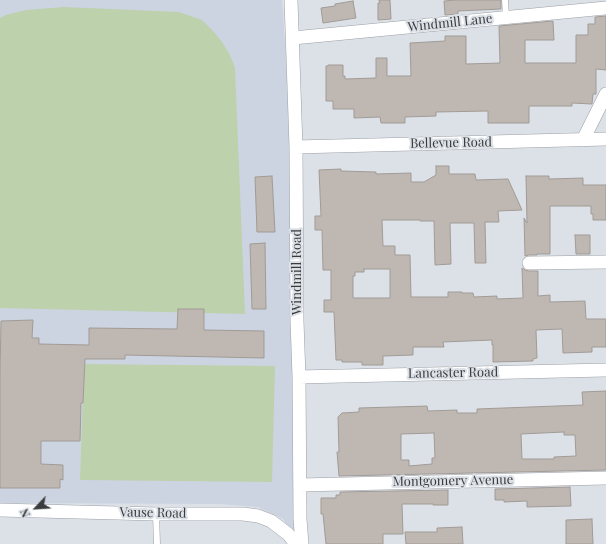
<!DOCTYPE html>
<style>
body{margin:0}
#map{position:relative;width:606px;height:544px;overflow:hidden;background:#dce1e7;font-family:"Playfair Display",serif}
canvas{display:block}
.north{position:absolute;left:16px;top:488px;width:40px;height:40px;-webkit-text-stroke:3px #dce1e7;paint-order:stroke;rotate:245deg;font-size:11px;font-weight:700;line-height:16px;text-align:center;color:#393b3d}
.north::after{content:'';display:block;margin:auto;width:14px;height:18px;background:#393b3d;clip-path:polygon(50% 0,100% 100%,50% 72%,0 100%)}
</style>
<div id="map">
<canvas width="606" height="544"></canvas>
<div class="north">N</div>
</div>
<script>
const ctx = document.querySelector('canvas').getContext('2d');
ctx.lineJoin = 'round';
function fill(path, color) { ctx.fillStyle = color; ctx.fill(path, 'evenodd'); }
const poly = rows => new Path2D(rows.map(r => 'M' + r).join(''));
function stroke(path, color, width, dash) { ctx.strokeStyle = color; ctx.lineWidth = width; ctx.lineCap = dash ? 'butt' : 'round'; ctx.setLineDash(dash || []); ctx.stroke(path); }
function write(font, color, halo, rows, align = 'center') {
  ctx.font = font + ' "Playfair Display",serif'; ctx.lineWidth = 4; ctx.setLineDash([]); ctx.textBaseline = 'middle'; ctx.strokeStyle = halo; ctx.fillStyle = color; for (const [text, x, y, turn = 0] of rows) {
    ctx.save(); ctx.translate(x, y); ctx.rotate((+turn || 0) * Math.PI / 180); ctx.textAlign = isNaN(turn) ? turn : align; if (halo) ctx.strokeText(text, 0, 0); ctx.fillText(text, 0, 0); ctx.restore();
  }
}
fill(poly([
 [0,0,282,0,292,140,299,541,283,519,258,507,220,504,0,503]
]), '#ccd4e1');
fill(poly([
 [64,7,179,12,202,20,213,31,222,42,230,55,235,68,245,314,0,308,0,18,6,15,26,10],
 [84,364,275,366,272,482,80,480]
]), '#bdd1ac');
const building = poly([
 [379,0,390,0,391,19,378,20,378,3,380,3,379,0],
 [456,0,501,0,501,9,458,11,458,14,445,15,444,1,456,0],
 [353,1,356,18,323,23,321,8,335,6,335,4,353,1],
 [606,16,606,70,596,69,596,94,593,94,592,104,572,103,572,106,529,106,529,123,488,123,488,111,436,112,436,116,405,117,405,123,381,123,380,117,354,118,354,109,333,109,333,101,326,101,326,66,328,66,328,65,343,65,343,76,345,76,345,79,376,78,376,58,387,58,387,76,411,76,410,43,445,41,445,36,466,36,466,64,500,63,499,26,553,21,554,40,525,40,525,63,576,63,576,35,588,35,588,24,595,24,595,17,606,16],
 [436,166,449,166,449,174,475,174,476,180,508,179,522,210,498,211,499,222,485,222,486,263,475,263,474,223,450,223,451,264,435,265,434,221,420,221,420,220,382,220,383,246,395,246,395,255,410,255,411,297,448,297,448,292,462,292,462,293,473,293,474,297,497,296,497,299,523,298,522,268,525,270,529,271,538,271,538,296,550,295,550,302,585,301,586,319,606,319,606,347,592,347,592,352,563,353,562,329,536,330,537,358,533,359,533,361,493,362,493,345,492,345,492,340,443,342,444,347,413,347,413,355,383,356,383,365,362,365,362,362,342,362,342,360,336,360,334,312,324,312,324,300,331,300,331,270,323,270,322,230,315,230,315,216,321,216,319,170,341,169,341,171,376,172,376,174,411,173,411,182,424,182,436,175,436,166],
 [364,269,390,269,390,298,353,298,353,276,355,276,355,272,364,272,364,269],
 [272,176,275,232,257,232,255,177,272,176],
 [526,176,549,176,549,179,583,178,583,185,606,185,606,220,593,220,593,214,591,214,591,206,550,206,550,254,537,254,537,255,529,255,525,256,524,218,527,223,526,176],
 [575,235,590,235,590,254,576,254,575,235],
 [265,243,266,309,252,309,250,244,265,243],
 [178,309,204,309,204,330,264,331,264,358,125,355,125,359,85,359,83,403,81,403,80,441,41,441,41,464,63,465,63,480,60,479,60,488,0,488,0,373,1,321,33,320,32,338,39,338,39,344,89,345,89,328,177,329,178,309],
 [606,391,606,470,339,476,337,452,339,452,338,417,342,413,359,412,359,408,427,406,428,411,457,410,457,413,477,413,477,409,583,405,582,392,606,391],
 [564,432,564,435,575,435,576,456,554,457,554,459,522,459,521,434,564,432],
 [434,433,435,458,432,458,432,464,409,466,409,460,401,460,401,434,434,433],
 [570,487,571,506,527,507,527,501,504,502,504,500,495,500,495,489,570,487],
 [448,490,448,505,433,505,433,504,402,504,403,534,383,534,383,544,326,544,323,514,321,514,321,498,336,498,336,495,340,495,340,492,448,490],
 [592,519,593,544,566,544,566,520,592,519],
 [462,527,463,544,406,544,405,532,437,532,437,528,462,527]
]);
fill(building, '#beb7b2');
stroke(building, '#a19b97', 1);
const lane = poly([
 [505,0,506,17],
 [156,514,157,544]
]);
const street = poly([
 [291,0,296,147,297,321,299,377,300,519,302,544],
 [293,38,606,8],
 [583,140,606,94],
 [296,147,606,139],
 [529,263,606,262],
 [299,377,606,370],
 [300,485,606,478],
 [0,510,156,514,243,514,258,516,271,521,288,534,296,544]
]);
stroke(lane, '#9b9fa5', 7);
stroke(street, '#9b9fa5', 14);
stroke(lane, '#fff', 6);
stroke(street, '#fff', 13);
write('13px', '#393b3d', '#dce1e7', [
 ["Windmill Lane",450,23,-6],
 ["Bellevue Road",451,143,-1],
 ["Windmill Road",297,272,-90],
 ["Lancaster Road",453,373,-1],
 ["Montgomery Avenue",453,481,-1],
 ["Vause Road",153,513,1]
]);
</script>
